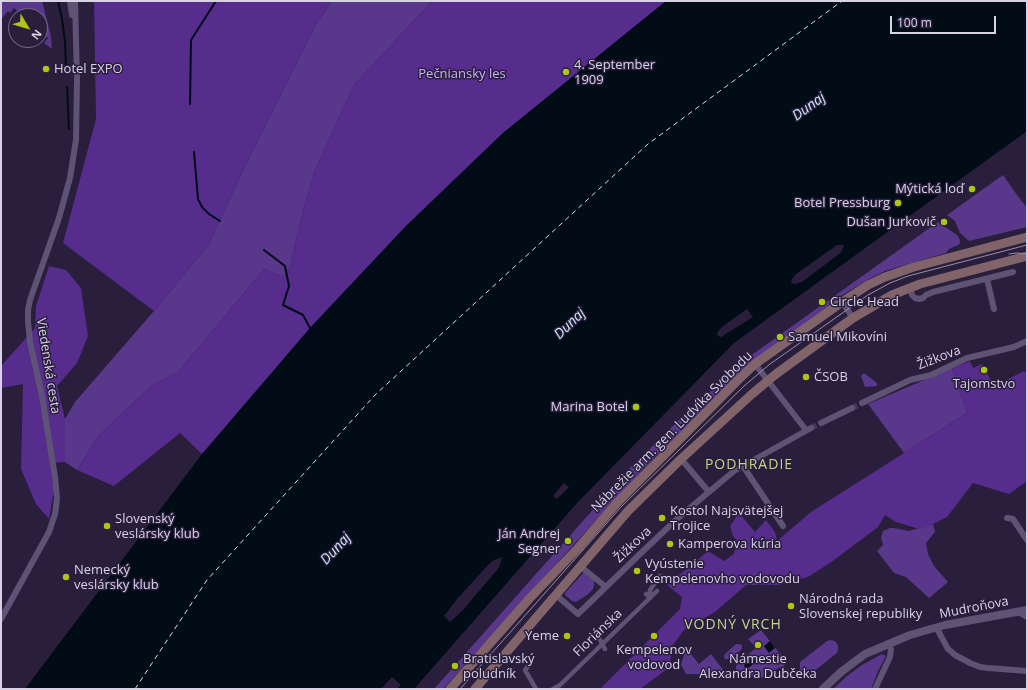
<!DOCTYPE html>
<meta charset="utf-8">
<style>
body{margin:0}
#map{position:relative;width:1028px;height:690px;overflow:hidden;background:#291e3c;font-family:"Open Sans",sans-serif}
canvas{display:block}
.frame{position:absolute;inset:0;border:2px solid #d8d2e6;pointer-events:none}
.north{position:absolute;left:8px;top:8px;width:40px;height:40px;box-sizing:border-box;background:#291e3c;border:1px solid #6f6680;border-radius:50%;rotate:128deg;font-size:11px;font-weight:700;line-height:16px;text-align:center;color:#d8d2e6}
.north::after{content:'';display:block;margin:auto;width:14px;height:18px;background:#acc612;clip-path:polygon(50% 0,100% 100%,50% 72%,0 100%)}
.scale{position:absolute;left:890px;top:16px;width:106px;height:18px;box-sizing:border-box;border:2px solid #d8d2e6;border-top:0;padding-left:5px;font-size:12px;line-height:14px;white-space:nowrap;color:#d8d2e6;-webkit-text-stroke:3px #291e3c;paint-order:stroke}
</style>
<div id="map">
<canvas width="1028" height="690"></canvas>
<div class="frame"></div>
<div class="north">N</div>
<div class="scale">100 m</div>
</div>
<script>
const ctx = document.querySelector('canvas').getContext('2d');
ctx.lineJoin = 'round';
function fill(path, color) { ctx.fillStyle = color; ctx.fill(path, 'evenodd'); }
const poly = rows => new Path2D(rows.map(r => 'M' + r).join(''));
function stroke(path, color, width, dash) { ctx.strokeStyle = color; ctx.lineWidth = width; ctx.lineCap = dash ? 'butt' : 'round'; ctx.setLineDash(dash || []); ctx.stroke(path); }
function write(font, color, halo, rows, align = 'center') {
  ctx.font = font + ' "Open Sans",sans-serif'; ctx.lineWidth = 3; ctx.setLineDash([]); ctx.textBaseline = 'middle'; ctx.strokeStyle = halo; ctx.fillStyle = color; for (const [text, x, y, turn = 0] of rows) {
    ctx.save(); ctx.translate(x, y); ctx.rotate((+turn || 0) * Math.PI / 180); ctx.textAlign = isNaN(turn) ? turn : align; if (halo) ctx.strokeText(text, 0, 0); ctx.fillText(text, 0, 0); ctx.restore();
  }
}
fill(poly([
 [2,1,42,1,51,36,52,49,44,43,48,38,40,31,40,16,23,16,14,8,10,13,8,11,1,19,1,2],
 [332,1,432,1,354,85,315,170,304,207,290,267,283,277,264,269,178,372,151,386,98,436,77,470,65,462,65,419,75,402,154,311,209,244,246,164,315,26],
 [1003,175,1017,195,1027,208,1027,227,969,241,960,233,955,221,947,215],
 [938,222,957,235,960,240,960,243,958,245,949,249,946,253,885,271,869,279,844,294,750,365,653,459,577,541,443,689,434,689,629,469,679,420,746,359],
 [952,368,967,413,904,453,868,404],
 [864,373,877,383,877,386,865,387,861,376],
 [933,524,935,532,926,543,928,554,934,566,948,582,929,598,906,577,894,573,877,551,883,545,881,538,883,531,890,528,894,528,909,531],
 [584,572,594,581,594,585,593,589,587,595,576,602,572,601,565,595,565,593],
 [761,630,785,660,784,668,782,670,780,667,774,671,769,671,766,674,769,678,742,676,739,675,737,673,736,669,736,666,738,663,756,648,748,639],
 [830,640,835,641,838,645,838,649,837,653,808,676,804,672,802,673,800,670,800,662,827,641],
 [736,644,739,644,742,645,742,648,741,650,730,659,725,659,724,656,725,654],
 [686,648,699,664,711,654,727,675,686,674,681,665],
 [882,654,886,656,878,671,871,689,833,689,847,676,862,665]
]), '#59378b');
fill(poly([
 [94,1,332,1,315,26,246,164,209,244,154,311,63,243,96,119],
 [432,1,666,1,503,133,406,226,310,328,202,454,180,433,114,486,77,470,98,436,151,386,178,372,264,269,283,277,290,267,304,207,315,170,354,85],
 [49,266,66,270,81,288,88,336,77,363,57,386,65,419,65,462,50,463,54,490,49,519,36,504,21,469,23,384,1,388,1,366,35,328,36,306],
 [970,361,973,368,982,364,994,386,1024,371,1027,373,1027,481,1009,494,973,483,947,517,933,524,919,529,896,522,885,515,878,527,830,563,808,577,778,585,746,585,715,612,684,630,672,646,670,667,640,689,600,689,680,609,682,597,667,585,708,551,724,561,734,554,737,541,733,536,730,526,739,513,755,532,766,520,775,532,777,541,811,512,967,413,952,368]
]), '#562d8d');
fill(poly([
 [666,1,1027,1,1027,131,734,343,577,503,414,689,25,689,202,454,310,328,406,226,503,133],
 [770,641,775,648,769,653,764,646],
 [752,657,756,662,748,668,745,667,744,666,745,663]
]), '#010c16');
fill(poly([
 [837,245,844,245,842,251,839,254,802,282,795,284,791,283,792,279,796,274],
 [747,309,753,317,721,337,718,336,717,333,718,332,722,327],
 [564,483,569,487,557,499,553,496],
 [502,557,500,565,497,570,463,610,450,622,444,616,457,599,489,564,494,560],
 [392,677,401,685,397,689,381,689]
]), '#291e3c');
stroke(poly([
 [58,1,62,19,65,41,66,71],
 [67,87,69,129],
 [190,104,191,40,216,1],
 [194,152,198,199,202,207,209,214,220,221],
 [264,250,285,266,289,286,283,305,303,315,310,328]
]), '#010c16', 2);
stroke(poly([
 [135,689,207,580,375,395,648,144,842,1]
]), '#cde6f8', 1, [5, 4]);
stroke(poly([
 [852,408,862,403],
 [811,428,821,423]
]), '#433956', 6, [6, 3]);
stroke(poly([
 [646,594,650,598,650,590,660,576],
 [599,638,605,649],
 [529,665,525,670,536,689],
 [553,689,560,685,657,591]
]), '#5e5375', 4.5);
stroke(poly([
 [70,1,72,15],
 [987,279,994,309],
 [910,288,912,295,915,298,919,299,923,298,926,295,933,292,1013,272],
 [842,302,853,318],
 [755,364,806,430],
 [862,403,910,380,931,375,967,358,1014,347,1027,341],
 [821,423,852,408],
 [681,459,687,466,709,492],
 [743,466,783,526],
 [1007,518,1013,519,1027,540],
 [580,566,606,587],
 [556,595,578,614,641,553,678,518,734,471,743,466,811,428],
 [1018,612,1027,617],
 [1,619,49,532,55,514,56,507,57,498,55,477,42,396,30,342,28,321,28,310,30,300,59,218,70,178,76,140,77,79,75,1],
 [936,627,948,649,955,655,970,663,980,667,988,668,1027,671],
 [875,689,890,657,891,649,888,644]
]), '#5e5375', 6);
stroke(poly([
 [823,689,841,672,865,654,910,635,945,625,1027,610]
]), '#5e5375', 8);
stroke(poly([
 [450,689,530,598,578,548,617,503,739,379,755,364,842,302,868,285,885,277,914,267,1027,237],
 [475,689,628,511,681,459,752,394,776,374,853,318,892,295,920,284,1027,256]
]), '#80646a', 9);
stroke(poly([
 [1009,254,1017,253,1027,254],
 [460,689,621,507,744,386,770,364,868,295,890,283,908,276,1027,245]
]), '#978fa7', 1);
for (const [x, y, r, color] of [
 [46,69,4,"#acc612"],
 [566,72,4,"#acc612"],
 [972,189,4,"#acc612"],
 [898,203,4,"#acc612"],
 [944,222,4,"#acc612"],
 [822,302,4,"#acc612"],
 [780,337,4,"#acc612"],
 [984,370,4,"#acc612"],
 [806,377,4,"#acc612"],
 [636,407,4,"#acc612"],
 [662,518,4,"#acc612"],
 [107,526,4,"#acc612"],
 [568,541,4,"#acc612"],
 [670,544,4,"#acc612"],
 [637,571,4,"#acc612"],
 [66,577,4,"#acc612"],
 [791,606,4,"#acc612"],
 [567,636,4,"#acc612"],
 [654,636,4,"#acc612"],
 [758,645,4,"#acc612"],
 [455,666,4,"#acc612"]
]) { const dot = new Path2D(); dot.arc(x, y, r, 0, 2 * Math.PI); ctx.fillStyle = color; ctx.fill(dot); stroke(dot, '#291e3c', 1.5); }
write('13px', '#d8d2e6', '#291e3c', [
 ["4. September",574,65],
 ["1909",574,80],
 ["Hotel EXPO",54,69],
 ["Mýtická loď",964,189,"right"],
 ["Botel Pressburg",890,203,"right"],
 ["Dušan Jurkovič",936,222,"right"],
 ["Circle Head",830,302],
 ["Samuel Mikovíni",788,337],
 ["ČSOB",814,377],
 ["Tajomstvo",984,384,"center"],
 ["Marina Botel",628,407,"right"],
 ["Kostol Najsvätejšej",670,511],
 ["Trojice",670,526],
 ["Slovenský",115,519],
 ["veslársky klub",115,534],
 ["Ján Andrej",560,534,"right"],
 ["Segner",560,549,"right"],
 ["Kamperova kúria",678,544],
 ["Vyústenie",645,564],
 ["Kempelenovho vodovodu",645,579],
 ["Nemecký",74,570],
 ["veslársky klub",74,585],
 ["Národná rada",799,599],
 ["Slovenskej republiky",799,614],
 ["Yeme",559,636,"right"],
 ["Kempelenov",654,650,"center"],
 ["vodovod",654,665,"center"],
 ["Bratislavský",463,659],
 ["poludník",463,674],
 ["Námestie",758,659,"center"],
 ["Alexandra Dubčeka",758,674,"center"]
], 'left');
write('13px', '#cbb2fe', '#291e3c', [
 ["Pečniansky les",462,74]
]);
write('13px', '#d8d2e6', '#291e3c', [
 ["Žižkova",939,358,-21],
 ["Viedenská cesta",48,366,81],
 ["Nábrežie arm. gen. Ludvíka Svobodu",672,432,-45],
 ["Žižkova",633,545,-44],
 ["Mudroňova",974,608,-11],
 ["Floriánska",598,633,-44]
]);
write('italic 14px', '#cde6f8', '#291e3c', [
 ["Dunaj",809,107,-36],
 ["Dunaj",570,324,-44],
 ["Dunaj",336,549,-47]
]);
ctx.letterSpacing = '1px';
write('14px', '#c4d58a', '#291e3c', [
 ["PODHRADIE",749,465],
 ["VODNÝ VRCH",733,625]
]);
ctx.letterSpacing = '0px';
</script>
